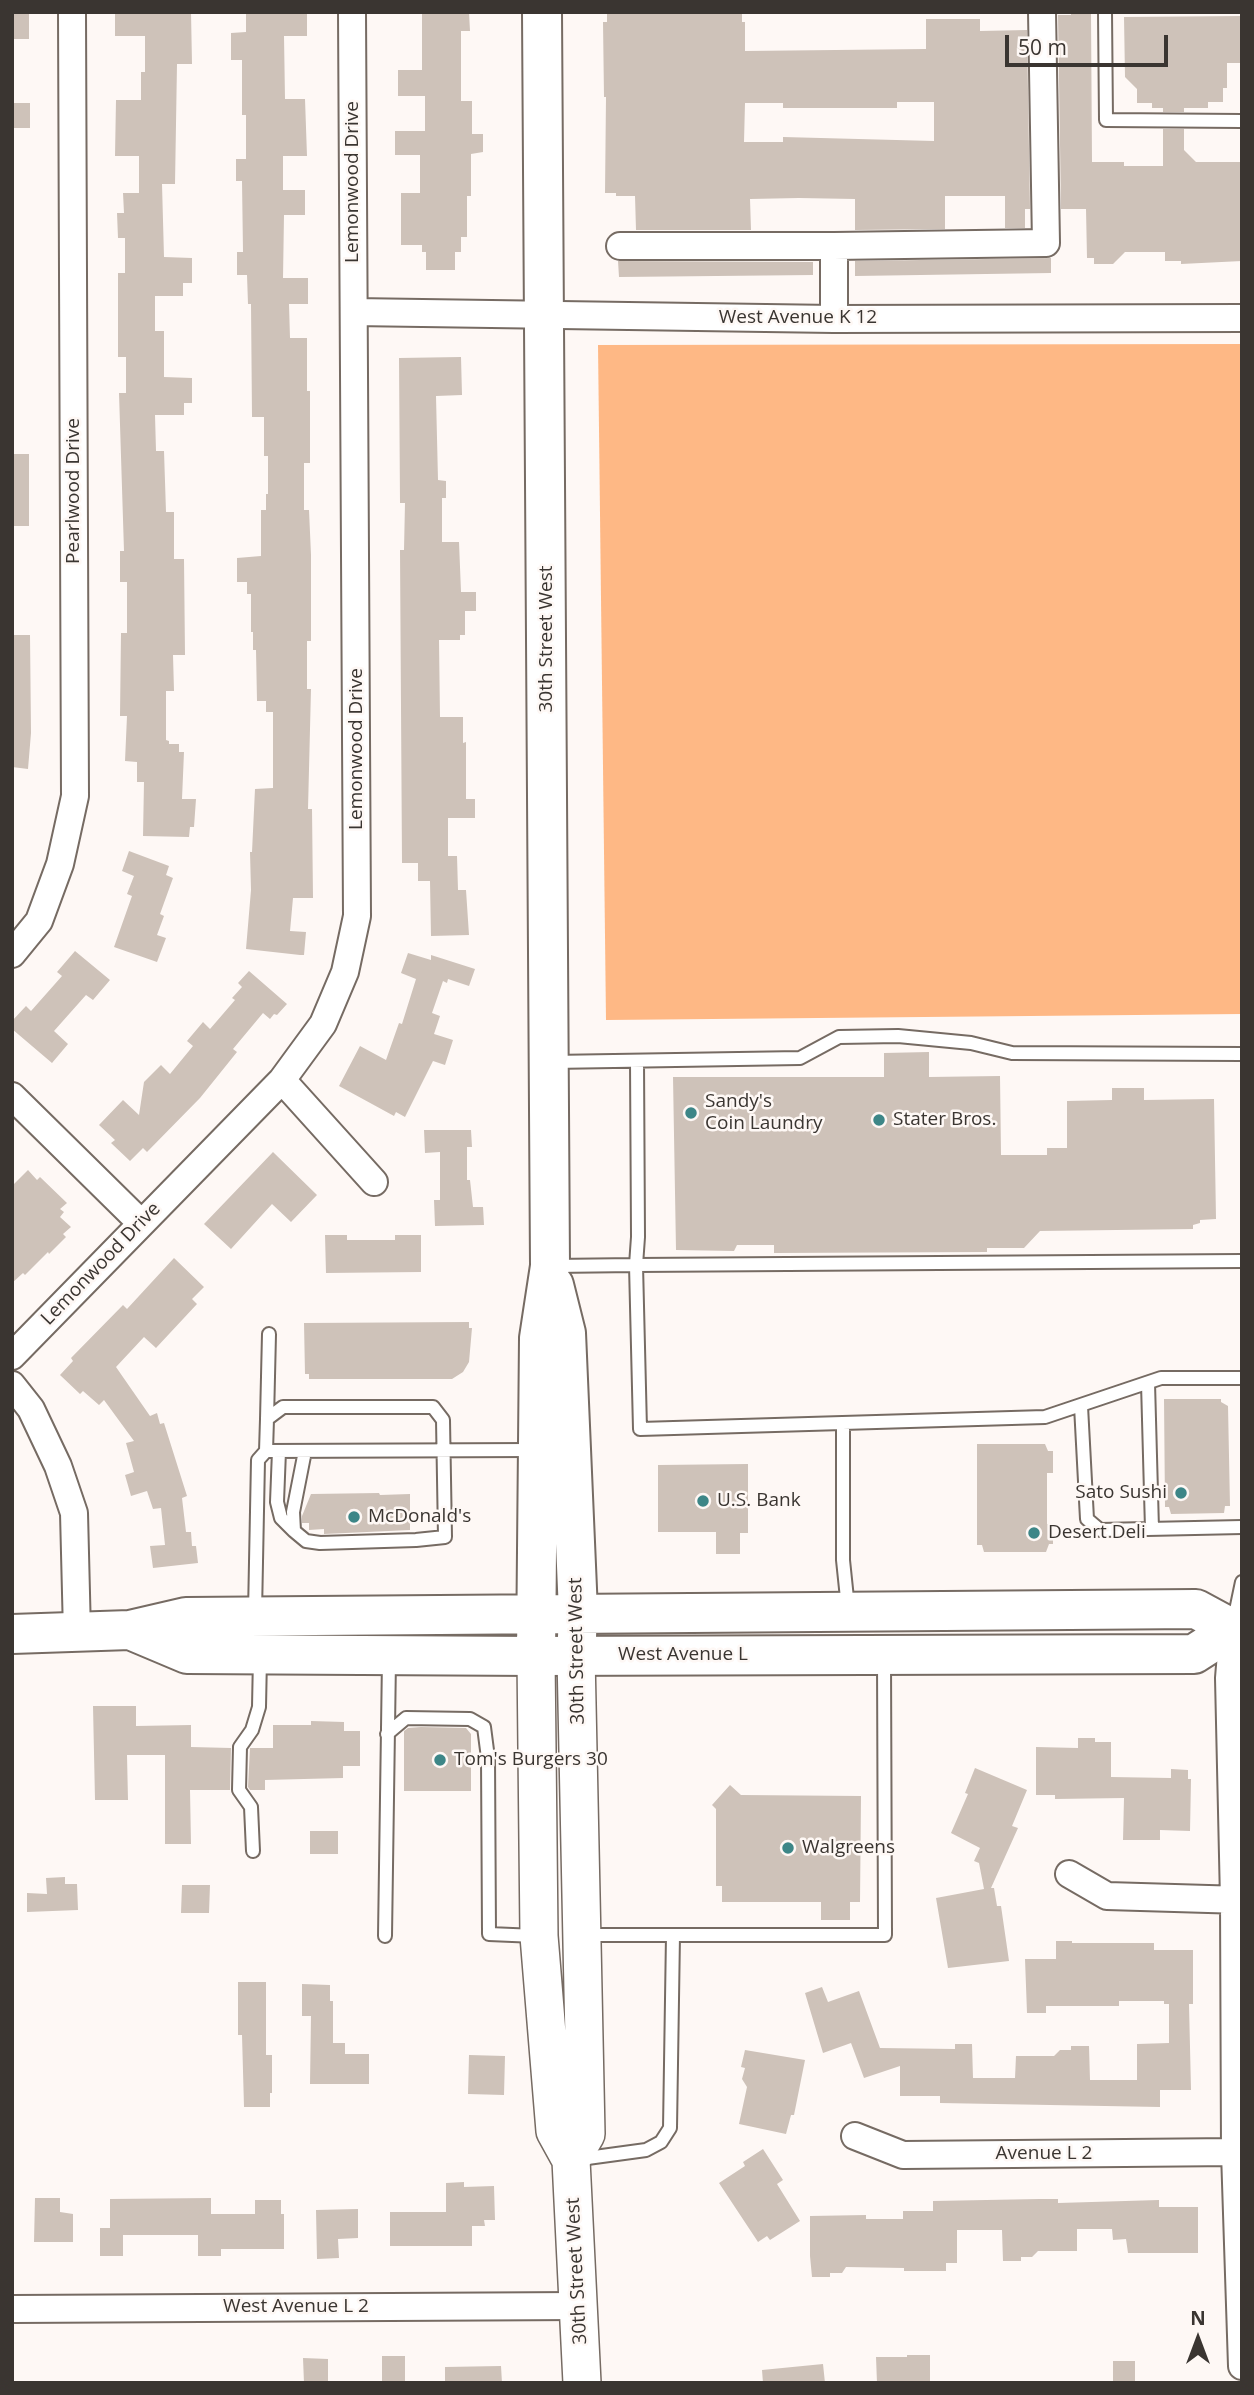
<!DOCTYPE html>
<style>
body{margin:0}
#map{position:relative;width:1254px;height:2395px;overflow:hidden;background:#fef8f5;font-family:"Open Sans",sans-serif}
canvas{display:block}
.frame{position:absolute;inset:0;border:14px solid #3a3531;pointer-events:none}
.north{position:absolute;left:1163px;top:2304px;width:70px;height:70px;-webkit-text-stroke:5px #fef8f5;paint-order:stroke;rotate:0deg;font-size:19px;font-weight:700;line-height:28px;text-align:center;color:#3a3531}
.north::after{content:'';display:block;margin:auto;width:24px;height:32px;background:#3a3531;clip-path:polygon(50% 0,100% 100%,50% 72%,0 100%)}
.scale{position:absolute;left:1005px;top:35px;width:163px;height:32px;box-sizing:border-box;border:4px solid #3a3531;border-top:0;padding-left:9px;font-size:21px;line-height:24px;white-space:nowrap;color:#3a3531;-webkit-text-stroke:5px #fef8f5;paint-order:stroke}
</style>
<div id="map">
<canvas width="1254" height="2395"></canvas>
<div class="frame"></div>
<div class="north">N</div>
<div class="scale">50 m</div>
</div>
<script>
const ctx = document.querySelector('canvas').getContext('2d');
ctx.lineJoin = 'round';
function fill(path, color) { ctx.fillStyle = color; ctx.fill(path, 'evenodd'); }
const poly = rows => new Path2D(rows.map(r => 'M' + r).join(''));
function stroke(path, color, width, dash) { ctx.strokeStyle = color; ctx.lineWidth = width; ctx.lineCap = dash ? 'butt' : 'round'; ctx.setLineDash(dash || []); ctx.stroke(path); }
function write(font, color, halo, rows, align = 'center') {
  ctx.font = font + ' "Open Sans",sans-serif'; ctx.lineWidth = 5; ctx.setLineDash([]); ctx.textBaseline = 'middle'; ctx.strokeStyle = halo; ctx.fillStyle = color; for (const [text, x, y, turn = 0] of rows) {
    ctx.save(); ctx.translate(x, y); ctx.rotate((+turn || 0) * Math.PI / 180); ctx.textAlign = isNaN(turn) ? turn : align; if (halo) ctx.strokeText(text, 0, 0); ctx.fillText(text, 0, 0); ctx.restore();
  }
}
fill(poly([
 [1242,344,1242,1014,606,1020,598,345]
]), '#feb885');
fill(poly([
 [115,12,191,12,192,64,177,64,175,184,162,184,164,257,192,258,192,283,183,283,183,296,155,296,155,331,164,331,164,377,192,378,192,403,184,403,184,415,155,415,156,451,164,451,166,512,174,512,174,559,184,559,185,655,173,655,174,691,166,691,166,740,169,741,169,744,179,744,179,752,184,752,182,799,196,799,194,827,190,827,189,837,143,836,144,782,137,782,137,762,125,761,127,716,120,716,121,633,127,633,127,582,120,582,120,551,124,551,119,393,126,393,126,357,118,357,118,273,125,273,125,238,118,238,117,213,124,213,123,193,139,193,139,156,115,156,116,100,141,100,141,72,145,72,145,36,115,36],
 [246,12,307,12,307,36,284,36,285,99,305,99,307,156,283,156,283,190,305,190,305,215,284,215,283,278,308,278,308,304,289,304,290,338,307,338,307,391,310,391,310,463,304,463,304,510,309,510,311,555,311,641,307,641,307,689,311,689,308,809,312,809,313,898,293,898,290,931,306,932,304,955,300,955,246,949,251,890,250,852,252,852,255,789,273,788,273,712,266,712,266,701,257,701,256,650,253,650,253,632,251,632,251,594,247,594,247,582,237,582,237,558,261,556,261,510,266,510,266,494,268,494,268,456,264,456,264,417,252,417,251,304,248,304,247,275,237,275,237,252,243,252,242,181,236,181,236,159,246,159,246,115,242,115,242,60,231,60,231,33,246,32],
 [422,12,469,12,470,31,461,31,461,101,472,101,472,134,483,134,483,152,471,154,471,196,467,196,467,237,461,237,461,252,455,252,455,270,426,270,426,252,422,252,422,245,401,245,401,193,420,193,420,155,395,155,395,131,425,131,425,96,398,96,398,70,422,70],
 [607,12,742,12,742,22,745,22,745,51,926,49,926,19,980,19,980,31,1027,30,1030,209,1025,209,1025,228,1005,228,1005,196,945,196,945,229,855,230,855,199,799,198,750,199,751,230,636,230,635,196,616,196,616,193,605,193,606,97,604,97,603,22,607,22],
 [897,102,934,102,934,141,783,137,783,142,744,142,745,103,783,103,783,108,897,108],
 [1071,12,1091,12,1092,162,1124,162,1124,166,1163,166,1163,129,1184,129,1184,150,1196,162,1242,162,1242,261,1181,264,1181,261,1165,261,1165,252,1125,252,1113,264,1094,264,1094,258,1087,258,1086,209,1061,209,1058,15,1071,15],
 [12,14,29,14,29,39,12,39],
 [1242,16,1242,63,1227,63,1227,88,1223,88,1223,102,1208,102,1208,108,1184,108,1184,112,1163,112,1163,108,1152,108,1152,103,1137,103,1137,89,1125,77,1124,17],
 [12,103,30,103,30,128,12,128],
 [1051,258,1051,273,855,276,855,261],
 [618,261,813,262,813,275,619,277],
 [461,357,462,395,436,396,438,480,446,481,446,498,442,498,442,542,459,542,461,592,476,592,476,611,465,611,465,635,460,635,460,640,439,640,440,717,463,717,463,743,466,742,466,799,475,799,475,818,448,818,448,856,457,856,458,890,466,890,469,935,431,936,430,881,418,881,418,863,402,863,400,550,404,550,405,503,400,503,399,358],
 [12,454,29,454,29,526,12,526],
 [12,635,30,635,31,733,28,769,12,767],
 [129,851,169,866,166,875,173,878,160,914,164,916,157,935,166,938,157,962,114,947,132,896,127,894,134,876,122,871],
 [75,951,110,980,93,1000,86,995,54,1031,68,1044,52,1063,12,1029,12,1021,26,1006,31,1011,62,976,57,972],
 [408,953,431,960,431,955,475,969,469,986,448,979,447,983,443,981,432,1013,440,1016,434,1034,453,1040,445,1065,433,1061,405,1117,396,1112,394,1116,339,1086,360,1046,386,1060,399,1023,402,1024,416,979,401,973],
 [249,971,287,1004,277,1015,274,1014,270,1019,263,1013,233,1049,237,1052,200,1098,147,1152,143,1148,130,1161,111,1143,115,1140,99,1125,123,1100,139,1115,144,1082,161,1065,170,1074,193,1046,187,1041,203,1022,210,1029,235,1000,232,998,242,987,238,983],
 [929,1052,929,1077,1000,1076,1001,1155,1047,1155,1047,1148,1067,1148,1067,1101,1112,1100,1112,1088,1144,1088,1144,1100,1214,1099,1216,1219,1200,1220,1200,1223,1193,1225,1193,1229,1040,1231,1024,1248,987,1248,987,1252,774,1253,774,1245,737,1245,734,1251,676,1250,673,1077,884,1077,884,1053],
 [424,1130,471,1130,472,1147,467,1147,467,1180,470,1180,473,1207,483,1207,484,1225,435,1226,434,1200,440,1200,440,1152,425,1153],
 [273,1152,317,1195,291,1222,272,1204,231,1249,204,1224],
 [28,1170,37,1180,40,1177,67,1203,60,1209,64,1212,60,1217,71,1227,63,1234,66,1237,49,1254,48,1252,25,1275,23,1273,12,1283,12,1186],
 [325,1235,347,1235,347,1240,395,1240,395,1235,421,1235,421,1272,326,1273],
 [174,1258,204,1287,192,1299,197,1304,156,1348,144,1337,116,1367,150,1416,157,1413,160,1424,164,1423,187,1496,182,1498,186,1532,191,1532,192,1546,196,1546,198,1563,153,1568,150,1546,165,1545,161,1508,153,1509,147,1491,131,1496,125,1475,134,1472,126,1443,134,1441,104,1400,99,1405,83,1391,80,1394,60,1375,73,1361,71,1358,123,1305,127,1309],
 [469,1322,469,1328,472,1328,469,1362,463,1372,452,1379,309,1379,309,1374,305,1374,304,1323],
 [1164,1399,1221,1399,1221,1402,1228,1406,1230,1506,1225,1506,1224,1513,1171,1514,1169,1507,1165,1507],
 [977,1444,1045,1444,1048,1451,1053,1451,1053,1473,1047,1473,1047,1524,1053,1524,1053,1544,1049,1544,1046,1552,984,1552,982,1545,977,1545],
 [748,1464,748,1533,740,1533,740,1554,716,1554,716,1532,658,1532,658,1465],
 [379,1493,380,1495,410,1494,410,1530,324,1534,324,1529,309,1530,309,1523,302,1523,302,1516,311,1494],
 [93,1706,136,1706,136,1726,191,1725,191,1747,231,1748,230,1790,190,1790,191,1844,165,1844,165,1755,127,1755,128,1800,95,1800],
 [311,1721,344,1722,344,1731,360,1731,360,1766,343,1766,343,1778,265,1780,265,1790,250,1790,248,1787,250,1748,273,1748,273,1725,311,1725],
 [421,1727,466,1728,471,1734,471,1791,404,1791,404,1731,408,1728],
 [1078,1738,1095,1738,1095,1742,1111,1742,1111,1777,1171,1778,1171,1769,1188,1770,1188,1779,1191,1779,1190,1831,1160,1830,1160,1840,1123,1840,1124,1798,1055,1799,1055,1795,1036,1795,1036,1747,1078,1748],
 [975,1768,1027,1790,1012,1826,1018,1828,991,1888,994,1888,997,1906,1001,1906,1009,1961,948,1968,936,1898,984,1889,979,1863,974,1861,980,1848,951,1833,968,1794,965,1793],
 [730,1785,741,1795,861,1796,860,1902,850,1902,850,1920,821,1920,821,1902,722,1902,722,1886,716,1886,716,1809,712,1805],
 [310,1831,338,1831,338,1854,310,1854],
 [65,1877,65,1884,77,1884,78,1910,27,1912,27,1893,47,1894,46,1878],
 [182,1885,210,1885,209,1913,181,1913],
 [1056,1941,1072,1941,1072,1943,1154,1943,1154,1950,1193,1950,1193,2004,1189,2004,1191,2090,1160,2090,1160,2107,940,2103,940,2096,900,2096,900,2066,864,2078,851,2043,823,2053,805,1993,822,1987,828,2002,859,1991,880,2048,955,2049,955,2044,972,2044,973,2078,1015,2078,1016,2056,1054,2056,1060,2050,1071,2050,1071,2046,1089,2046,1090,2080,1137,2080,1137,2044,1169,2043,1169,2004,1164,2004,1164,2001,1119,2001,1119,2006,1046,2006,1046,2013,1027,2013,1025,1959,1056,1959],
 [238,1982,266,1982,266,2055,272,2055,272,2093,270,2093,270,2107,244,2107,242,2035,238,2035],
 [302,1984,330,1985,330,2001,333,2001,333,2043,345,2043,345,2054,369,2054,369,2084,310,2084,311,2016,302,2016],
 [745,2050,805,2060,794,2115,791,2115,786,2134,739,2124,747,2087,742,2079,745,2068,741,2067],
 [469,2055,505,2056,504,2095,468,2094],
 [763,2149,783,2180,777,2184,800,2221,770,2240,767,2236,758,2242,719,2183,745,2166,743,2162],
 [464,2182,464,2187,494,2186,495,2220,484,2220,485,2226,472,2226,472,2246,390,2246,390,2212,446,2212,446,2183],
 [35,2198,60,2198,60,2212,73,2214,73,2242,34,2242],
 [211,2198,211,2214,255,2214,255,2200,281,2200,281,2214,284,2214,284,2249,221,2249,221,2256,198,2256,198,2235,123,2235,123,2256,100,2256,100,2228,110,2228,110,2199],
 [1040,2199,1058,2199,1058,2203,1159,2200,1159,2207,1198,2207,1198,2253,1128,2253,1126,2239,1113,2240,1112,2229,1077,2229,1077,2251,1038,2251,1032,2257,1021,2257,1021,2261,1003,2261,1002,2230,957,2230,957,2263,946,2263,946,2271,904,2271,904,2268,846,2267,842,2273,830,2273,830,2277,812,2277,810,2256,810,2216,866,2215,866,2219,903,2219,903,2211,933,2211,933,2201],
 [358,2209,358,2238,338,2239,339,2258,317,2259,316,2210],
 [907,2355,930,2355,930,2383,877,2383,876,2357,907,2357],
 [382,2356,405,2356,405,2383,382,2383],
 [303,2358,328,2359,328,2383,304,2383],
 [1113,2361,1135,2361,1135,2383,1113,2383],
 [823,2364,825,2383,763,2383,762,2370],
 [501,2366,502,2383,445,2383,445,2367]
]), '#cec2b9');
const lane = poly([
 [1105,12,1106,120,1242,121],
 [552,1062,800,1058,839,1037,898,1036,971,1043,1012,1053,1242,1054],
 [1242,1261,636,1265,640,1429,1045,1417,1161,1378,1242,1378],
 [553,1266,636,1265,638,1237,637,1061],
 [1148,1383,1152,1529],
 [1081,1406,1087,1519,1100,1530,1242,1527],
 [267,1419,269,1334],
 [843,1423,843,1560,848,1608],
 [266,1451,267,1419,283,1407,433,1407,443,1420,445,1537,416,1540,320,1543,306,1541,294,1531,293,1512,305,1451],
 [279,1451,277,1502,281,1518,294,1531],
 [255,1613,258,1460,266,1451,534,1450],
 [1233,1625,1242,1582],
 [387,1734,406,1718,470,1719,484,1727,488,1758,489,1934,536,1936],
 [253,1851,251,1807,239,1790,240,1747,252,1730,259,1707,260,1657],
 [586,1935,885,1935,884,1658],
 [385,1936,389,1659],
 [580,2159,646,2150,661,2142,670,2128,673,1935]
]);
const street = poly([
 [620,246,834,246,1046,243,1042,12],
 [354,312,834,319,1242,318],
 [834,319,834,246],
 [12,954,39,921,60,864,75,796,72,12],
 [282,1080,374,1182],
 [12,1096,141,1223],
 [12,1356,282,1080,323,1024,345,972,357,916,352,12],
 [12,1385,31,1409,58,1466,74,1513,77,1633],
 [1233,1629,1229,1678,1234,1900,1235,2152,1242,2366],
 [1069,1874,1107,1896,1242,1900],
 [855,2136,903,2155,1235,2152],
 [12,2309,579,2306]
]);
const secondary = poly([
 [536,1656,539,1936,555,2131,571,2160,582,2383],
 [571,2160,586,2134,576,1656]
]);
const primary = poly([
 [554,1285,566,1333,578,1612,577,1637],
 [130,1630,187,1654,536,1656,1194,1654,1233,1629],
 [12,1634,130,1630,186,1617,1196,1609,1233,1629,1242,1629],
 [536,1656,539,1338,550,1266,542,12]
]);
stroke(lane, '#766b63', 16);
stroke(street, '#766b63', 30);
stroke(secondary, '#766b63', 40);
stroke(primary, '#766b63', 42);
stroke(lane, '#fff', 12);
stroke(street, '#fff', 26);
stroke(secondary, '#fff', 37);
stroke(primary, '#fff', 38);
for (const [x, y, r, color] of [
 [691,1113,7,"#3d8687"],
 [879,1120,7,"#3d8687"],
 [1181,1493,7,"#3d8687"],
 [703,1501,7,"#3d8687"],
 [354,1517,7,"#3d8687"],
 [1034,1533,7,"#3d8687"],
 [440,1760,7,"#3d8687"],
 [788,1848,7,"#3d8687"]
]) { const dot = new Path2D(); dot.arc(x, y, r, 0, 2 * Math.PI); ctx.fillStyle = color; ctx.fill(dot); stroke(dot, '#fef8f5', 2.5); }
write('19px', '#3a3531', '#fef8f5', [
 ["Lemonwood Drive",353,182,-90],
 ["West Avenue K 12",798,318],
 ["Pearlwood Drive",74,491,-90],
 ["30th Street West",547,639,-90],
 ["Lemonwood Drive",357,749,-90],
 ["Lemonwood Drive",101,1264,-46],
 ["30th Street West",577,1651,-91],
 ["West Avenue L",683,1655],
 ["Avenue L 2",1044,2154],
 ["30th Street West",577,2271,-93],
 ["West Avenue L 2",296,2307]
]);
write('19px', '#3a3531', '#fef8f5', [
 ["Sandy's",705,1102],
 ["Coin Laundry",705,1124],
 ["Stater Bros.",893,1120],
 ["Sato Sushi",1167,1493,"right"],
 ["U.S. Bank",717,1501],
 ["McDonald's",368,1517],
 ["Desert Deli",1048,1533],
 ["Tom's Burgers 30",454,1760],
 ["Walgreens",802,1848]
], 'left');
</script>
